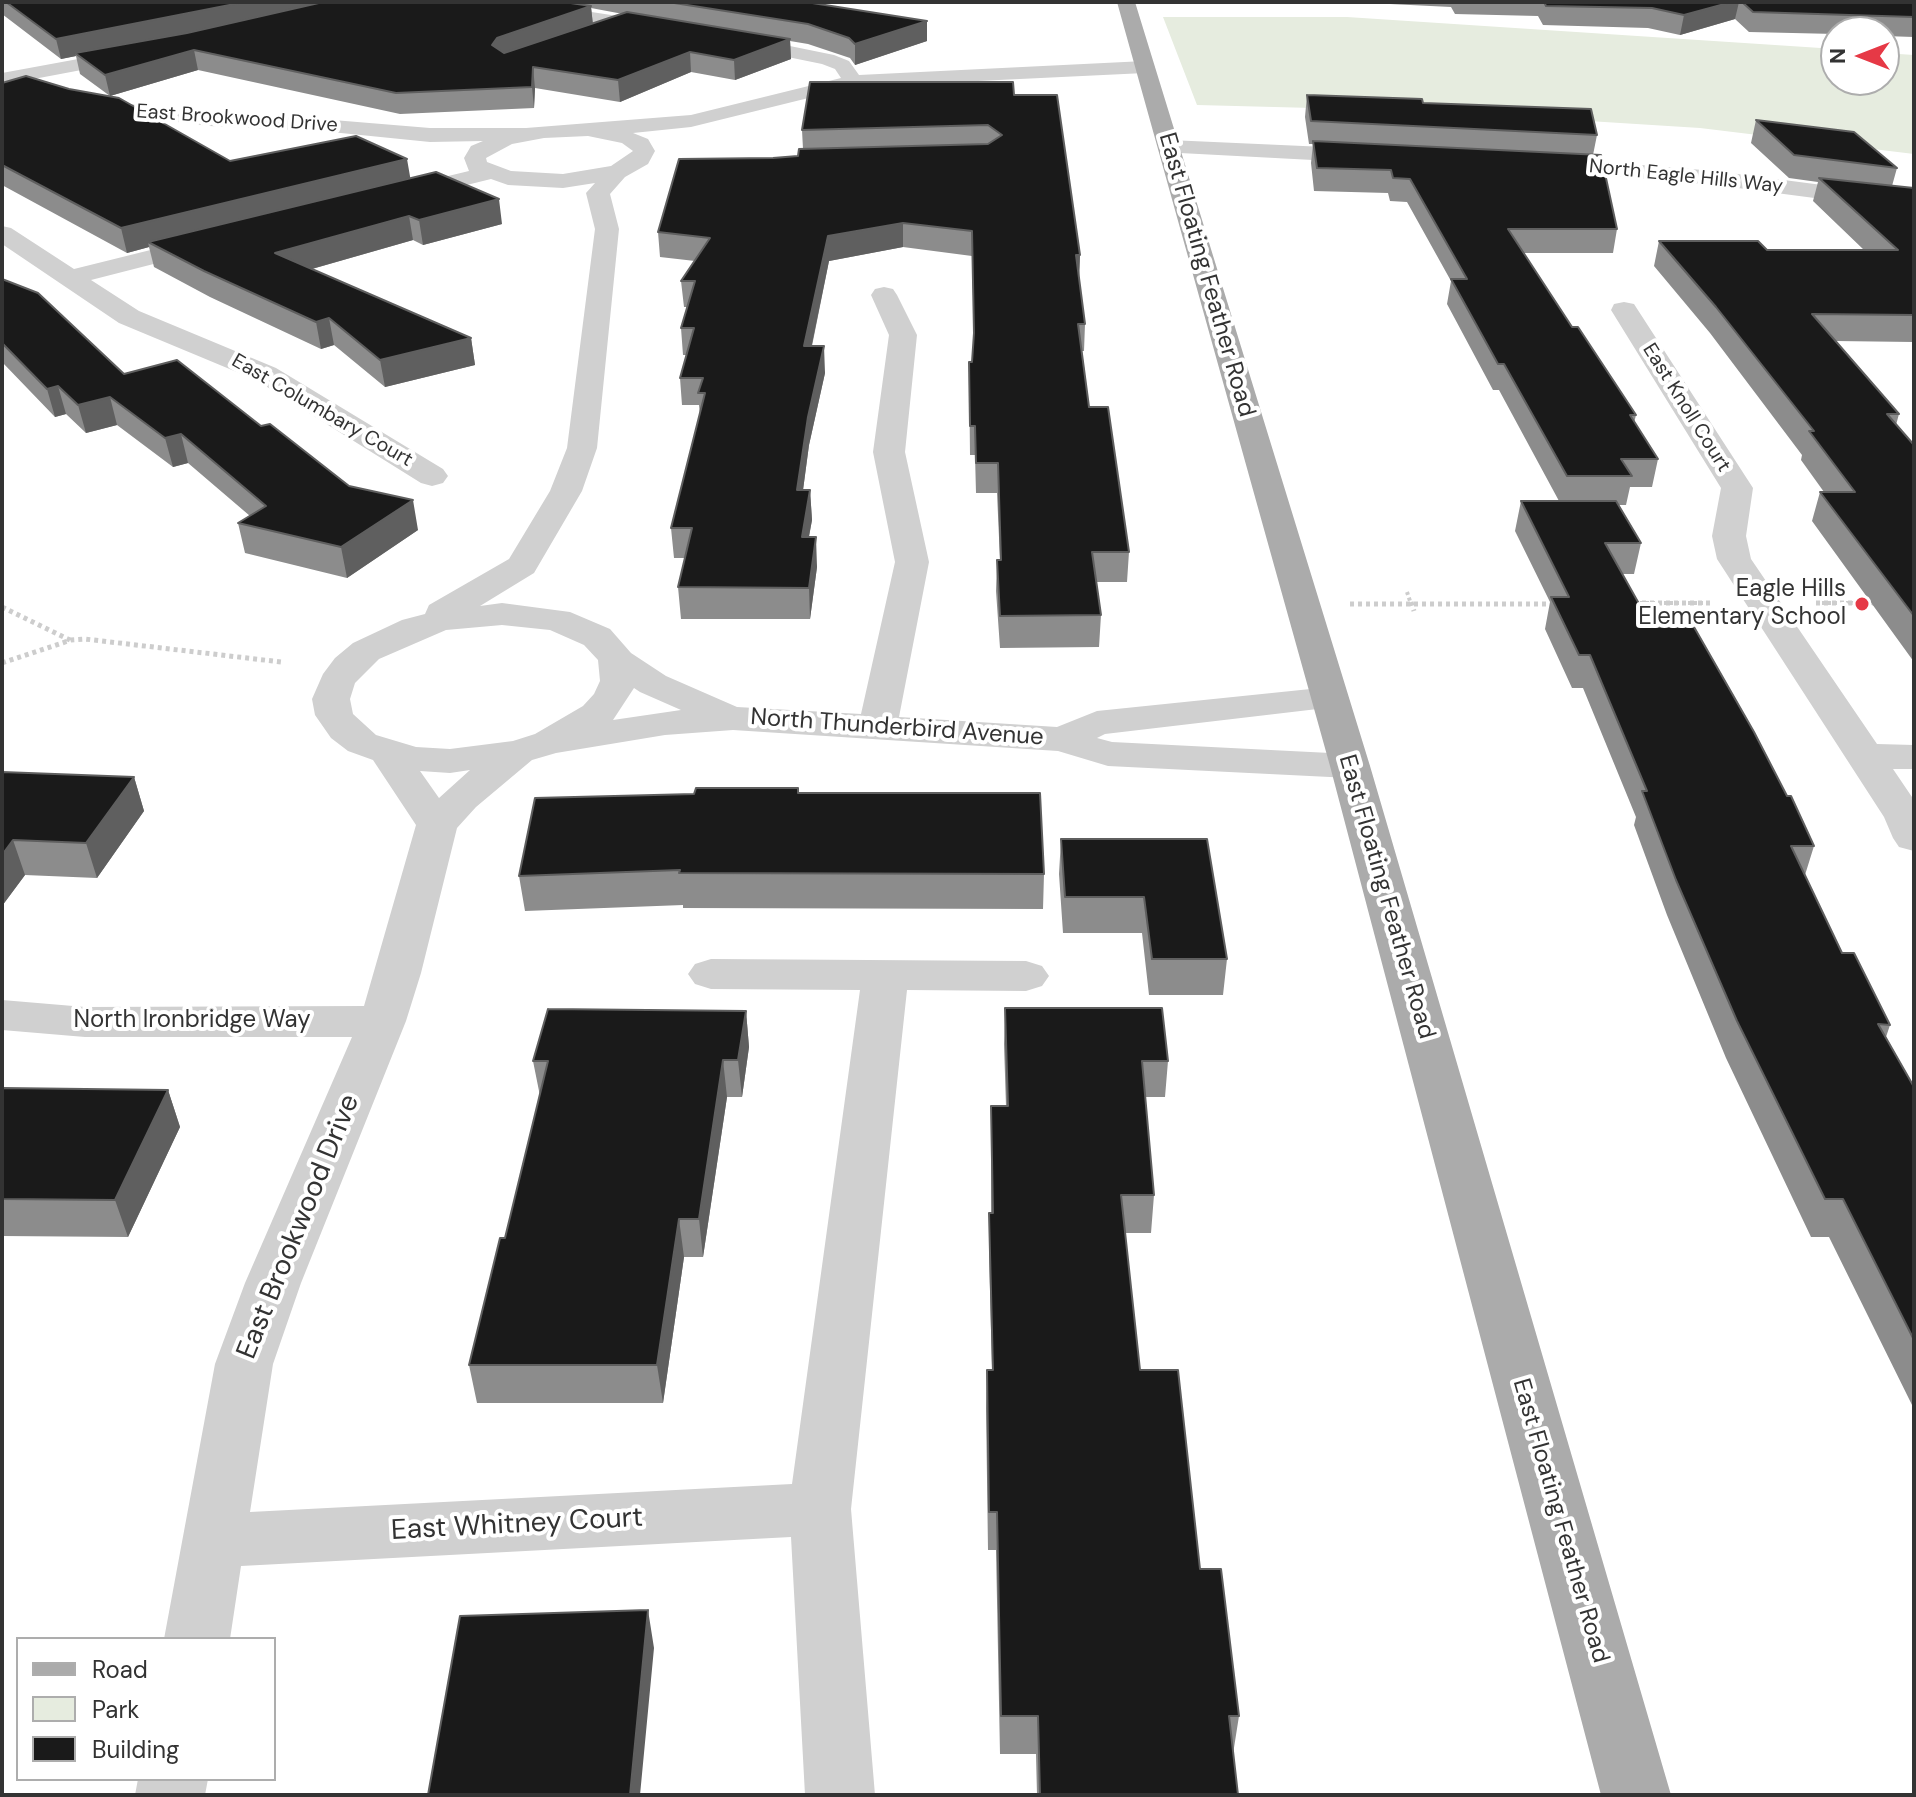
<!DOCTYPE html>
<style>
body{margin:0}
#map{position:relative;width:1916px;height:1797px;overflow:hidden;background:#fff;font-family:"DM Sans",sans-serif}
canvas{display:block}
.frame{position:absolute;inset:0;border:4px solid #333;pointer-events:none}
.legend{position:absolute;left:16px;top:1637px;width:260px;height:144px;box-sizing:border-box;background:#fff;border:2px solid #adadad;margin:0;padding:10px 14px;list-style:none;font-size:24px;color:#333}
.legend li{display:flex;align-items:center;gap:16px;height:40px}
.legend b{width:40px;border:2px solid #adadad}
.north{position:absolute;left:1820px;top:16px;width:80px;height:80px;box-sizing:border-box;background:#fff;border:2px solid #adadad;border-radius:50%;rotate:270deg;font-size:22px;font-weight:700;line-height:32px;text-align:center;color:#333}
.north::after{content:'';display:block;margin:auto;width:28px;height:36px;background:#e63946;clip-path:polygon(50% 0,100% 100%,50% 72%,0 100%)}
</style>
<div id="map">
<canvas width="1916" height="1797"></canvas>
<div class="frame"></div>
<ul class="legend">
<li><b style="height:10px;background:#ababab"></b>Road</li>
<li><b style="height:22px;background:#e6ecdf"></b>Park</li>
<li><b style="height:22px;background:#1a1a1a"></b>Building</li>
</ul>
<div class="north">N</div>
</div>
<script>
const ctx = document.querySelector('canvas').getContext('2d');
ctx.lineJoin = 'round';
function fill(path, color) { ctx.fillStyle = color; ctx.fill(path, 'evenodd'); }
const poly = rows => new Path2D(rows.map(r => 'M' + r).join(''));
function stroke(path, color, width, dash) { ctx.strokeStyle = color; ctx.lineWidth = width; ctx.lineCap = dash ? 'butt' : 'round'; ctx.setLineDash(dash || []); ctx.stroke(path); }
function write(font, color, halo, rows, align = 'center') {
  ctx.font = font + ' "DM Sans",sans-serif'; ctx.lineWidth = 8; ctx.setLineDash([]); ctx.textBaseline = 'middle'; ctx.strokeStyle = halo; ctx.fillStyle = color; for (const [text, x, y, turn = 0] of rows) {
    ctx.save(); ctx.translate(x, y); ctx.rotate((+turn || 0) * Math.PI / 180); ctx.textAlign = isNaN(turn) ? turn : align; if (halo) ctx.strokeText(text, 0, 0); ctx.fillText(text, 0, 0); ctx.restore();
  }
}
fill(poly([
 [1163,17,1347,17,1836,49,1836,80,1884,80,1884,53,1914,55,1914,154,1700,128,1429,111,1197,105]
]), '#e6ecdf');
stroke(poly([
 [1407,592,1411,604],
 [1634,603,1712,603],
 [1816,603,1878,603]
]), '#cdcdcd', 4, [3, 3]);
stroke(poly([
 [1411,602,1414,611],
 [1634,603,1712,603],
 [1816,603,1878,603],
 [1350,604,1556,604],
 [2,607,70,640],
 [2,663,71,640,85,639,281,662]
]), '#cdcdcd', 5, [4, 4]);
fill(poly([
 [533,3,663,23,672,29,663,35,527,12,524,8,533,3],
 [731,34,834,55,849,61,859,75,1145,61,1155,67,1145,73,853,87,691,127,633,133,648,139,655,151,648,164,625,177,610,194,619,229,597,448,582,491,534,573,480,606,502,603,570,612,610,629,631,653,666,676,737,707,861,714,895,562,873,452,889,335,871,295,875,289,884,287,893,289,897,295,917,335,905,452,929,562,899,717,1057,727,1097,711,1330,687,1343,690,1349,698,1343,706,1105,734,1097,738,1112,742,1350,754,1364,757,1370,766,1364,775,1350,778,1108,766,1058,751,733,730,665,735,556,753,532,760,476,807,457,828,421,973,406,1021,301,1283,273,1364,250,1512,792,1484,860,990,711,989,695,984,688,974,695,964,711,959,1026,961,1042,966,1049,976,1042,986,1026,991,907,990,851,1509,875,1795,805,1795,791,1537,241,1566,230,1639,164,1639,215,1364,245,1283,352,1037,85,1037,2,1030,2,1000,85,1007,364,1006,416,825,373,760,348,751,331,738,315,715,312,699,323,674,335,658,353,643,402,620,425,614,429,605,509,559,550,491,567,448,595,229,586,193,595,183,563,188,508,185,491,179,398,202,390,200,386,195,390,190,469,171,464,158,471,146,483,141,430,142,321,131,209,126,91,111,84,109,81,105,84,101,91,99,209,114,321,119,430,128,526,128,691,115,841,78,835,69,822,64,724,44,721,40,731,34],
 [588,136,622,143,633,151,611,166,563,174,511,171,487,162,486,158,512,144,544,138,588,136],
 [502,625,550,630,584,645,598,660,600,681,594,694,583,706,535,734,513,741,450,749,416,747,376,735,353,714,350,699,355,683,379,659,446,630,502,625],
 [634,688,640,692,681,710,613,720,634,688],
 [470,770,439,798,420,771,450,773,470,770],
 [138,48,145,50,148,54,145,58,2,85,2,73,138,48],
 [1169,140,1370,149,1381,156,1370,163,1161,152,1158,147,1161,142,1169,140],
 [1543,157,1715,171,1914,197,1914,211,1715,185,1535,169,1532,164,1535,159,1543,157],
 [2,226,11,228,74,269,211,235,220,237,223,242,220,247,91,280,139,311,276,368,443,469,448,476,443,483,432,486,421,483,256,380,119,323,2,244,2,226],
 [1624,302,1634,304,1753,488,1746,536,1751,559,1877,744,1914,745,1914,769,1893,769,1914,800,1914,851,1899,847,1893,838,1884,817,1717,559,1712,536,1721,488,1611,310,1614,304,1624,302],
 [138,1779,208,1779,205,1795,135,1795,138,1779]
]), '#d0d0d0');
fill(poly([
 [1117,2,1135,2,1370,766,1671,1795,1601,1795,1330,766,1117,2]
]), '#ababab');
fill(poly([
 [2,2,806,2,927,21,927,41,855,65,850,58,808,44,790,41,791,59,735,80,691,72,620,102,535,88,534,108,400,114,198,70,110,96,80,74,76,56,61,59,2,14],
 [591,8,623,14,593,24],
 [1349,2,1914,2,1914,37,1884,36,1884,32,1836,32,1836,34,1749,32,1735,19,1680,35,1648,28,1543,25,1538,16,1455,14,1451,7],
 [2,83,230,161,410,178,502,224,423,245,413,240,312,269,471,338,475,365,385,387,334,345,321,349,210,297,154,267,149,247,127,253,2,185],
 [1014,95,1080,255,1079,277,1085,324,1084,351,1082,351,1089,407,1129,552,1127,582,1096,582,1101,615,1099,647,1000,648,996,591,997,560,1000,560,997,493,976,493,975,455,970,455,969,362,972,362,974,340,972,256,903,247,829,261,812,346,825,373,809,445,803,490,810,490,812,520,809,537,817,567,810,619,681,619,678,587,685,558,674,558,671,528,700,416,699,405,682,405,680,378,686,355,683,355,681,328,687,307,684,307,681,281,695,261,660,257,658,232,773,158,798,156,803,149,802,130],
 [1307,95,1423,103,1597,135,1593,155,1617,229,1613,253,1524,253,1572,327,1636,415,1634,423,1658,459,1652,487,1630,487,1626,505,1619,505,1641,543,1634,574,1622,574,1652,627,1814,846,1805,875,1842,953,1890,1025,1886,1037,1914,1087,1914,1409,1829,1237,1811,1237,1726,1058,1667,915,1634,825,1636,817,1583,688,1572,688,1545,629,1550,602,1515,531,1521,501,1559,501,1499,390,1493,390,1447,304,1451,281,1407,202,1390,201,1388,193,1314,191,1311,163,1313,144,1309,144,1305,117],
 [1756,120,1897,168,1892,186,1914,188,1914,342,1835,341,1899,414,1896,425,1914,445,1914,662,1812,521,1820,492,1824,492,1801,460,1802,455,1710,333,1654,266,1659,241,1767,250,1864,250,1813,201,1818,182,1789,178,1751,143],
 [2,279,124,374,261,426,349,486,418,530,347,578,245,553,238,523,250,516,188,463,173,467,117,425,86,433,66,414,55,417,2,362],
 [2,772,134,777,144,811,97,878,25,875,2,906],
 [798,793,1044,874,1043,909,683,908,683,905,525,911,519,876],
 [1061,839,1207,839,1227,959,1223,995,1149,995,1142,933,1063,933,1059,874],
 [1005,1008,1168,1061,1165,1097,1145,1097,1154,1195,1151,1233,1125,1233,1140,1370,1200,1569,1239,1716,1233,1754,1238,1795,1037,1795,1036,1754,1000,1754,996,1550,988,1550,986,1408,987,1370,992,1370,989,1251,989,1213,991,1213,991,1106,1006,1106,1004,1044],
 [746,1011,749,1047,742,1097,727,1097,703,1257,684,1257,663,1403,477,1403,469,1365,505,1238,540,1096,533,1061],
 [2,1088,168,1090,180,1127,128,1237,2,1236]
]), '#8c8c8c');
fill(poly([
 [245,2,346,2,78,56,75,53,76,56,61,59,56,39],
 [1732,2,1739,2,1735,19,1680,35,1684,15],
 [591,6,593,26,500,58,492,45,497,38],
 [927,21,927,41,855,65,855,44],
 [790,39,791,59,735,80,734,60],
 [194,50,198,70,110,96,105,75],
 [690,52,691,72,620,102,618,80],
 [533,67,535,88,534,108,532,87],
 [407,159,411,182,148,242,149,247,127,253,121,228],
 [499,199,502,224,423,245,419,220],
 [409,216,413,240,280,278,275,253],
 [903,223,903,247,829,261,806,373,804,346,828,236],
 [1076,255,1080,255,1079,280],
 [329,318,334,345,321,349,316,322],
 [471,338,475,365,385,387,380,360],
 [824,346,825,373,809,445,799,520,797,490,808,417],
 [58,386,66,414,55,417,47,389],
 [110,397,117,425,86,433,78,405],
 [181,434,188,463,173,467,165,438],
 [810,490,812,520,803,567,802,537],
 [413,500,418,530,347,578,341,547],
 [816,537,817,567,810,619,809,588],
 [134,777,144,811,97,878,86,843],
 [13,840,25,875,2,906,2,855],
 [746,1011,749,1047,742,1097,738,1060],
 [723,1060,727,1097,703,1257,699,1219],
 [168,1090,180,1127,128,1237,115,1200],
 [679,1219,684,1257,663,1403,657,1365],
 [648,1610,654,1648,640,1795,630,1795]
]), '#5f5f5f');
const building = poly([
 [6,2,245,2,56,39,6,2],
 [323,2,564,2,591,6,497,38,492,45,504,53,627,12,790,39,734,60,690,52,618,80,533,67,532,87,396,93,194,50,105,75,75,53,187,33,323,2],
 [668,2,806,2,927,21,855,44,849,38,808,24,668,2],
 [1544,2,1732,2,1684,15,1652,8,1546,6,1544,2],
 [1742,2,1914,2,1914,17,1753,12,1742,2],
 [26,76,69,89,119,98,230,161,356,136,407,159,121,228,2,165,2,83,26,76],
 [810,82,1013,82,1014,95,1057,95,1080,255,1076,255,1085,324,1078,324,1089,407,1108,407,1129,552,1092,552,1101,615,1000,616,997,560,1001,560,998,463,976,463,975,426,970,426,969,362,972,362,974,333,972,231,903,223,828,236,804,346,824,346,808,417,797,490,810,490,802,537,816,537,809,588,678,587,692,528,671,528,705,393,698,393,703,378,680,378,694,328,681,328,695,281,681,281,710,238,658,232,679,159,773,158,798,156,799,149,988,144,1002,135,988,125,802,130,810,82],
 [1307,95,1422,99,1423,103,1591,109,1597,135,1311,121,1307,95],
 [1756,120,1854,132,1897,168,1794,155,1756,120],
 [1313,141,1601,155,1617,229,1508,229,1572,327,1578,327,1636,415,1630,415,1658,459,1621,459,1632,476,1567,476,1504,364,1498,364,1451,279,1467,279,1410,179,1393,178,1391,170,1317,168,1313,141],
 [436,172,499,199,419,220,409,216,275,253,471,338,380,360,329,318,316,322,204,271,148,242,436,172],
 [1819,178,1914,188,1914,315,1812,314,1899,414,1887,414,1914,445,1914,616,1820,492,1855,492,1809,431,1814,431,1716,307,1659,241,1758,241,1767,250,1898,250,1819,178],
 [2,279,38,293,124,374,177,360,261,426,270,424,349,486,413,500,341,547,238,523,266,506,181,434,165,438,110,397,78,405,58,386,47,389,2,343,2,279],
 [1521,501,1616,501,1641,543,1605,543,1652,627,1694,627,1754,732,1787,796,1791,796,1814,846,1791,846,1842,953,1854,953,1890,1025,1878,1024,1914,1087,1914,1340,1843,1199,1825,1199,1737,1021,1676,880,1642,791,1647,791,1590,655,1579,655,1551,597,1569,597,1521,501],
 [2,772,134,777,86,843,13,840,2,855,2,772],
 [696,788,798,788,798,793,1040,793,1044,874,679,873,680,870,519,876,535,798,694,794,696,788],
 [1061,839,1207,839,1227,959,1152,959,1144,897,1065,897,1061,839],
 [1005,1008,1162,1008,1168,1061,1142,1061,1154,1195,1121,1195,1140,1370,1178,1370,1200,1569,1221,1569,1239,1716,1229,1716,1238,1795,1040,1795,1038,1716,1001,1716,997,1512,989,1512,987,1370,993,1370,989,1213,993,1213,991,1106,1008,1106,1005,1008],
 [548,1009,746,1011,738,1060,723,1060,699,1219,679,1219,657,1365,469,1365,500,1238,505,1238,548,1061,533,1061,548,1009],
 [2,1088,168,1090,115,1200,2,1199,2,1088],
 [648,1610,630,1795,428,1795,460,1616,648,1610]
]);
fill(building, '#1a1a1a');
stroke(building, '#5f5f5f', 2);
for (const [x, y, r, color] of [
 [1862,604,8,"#e63946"]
]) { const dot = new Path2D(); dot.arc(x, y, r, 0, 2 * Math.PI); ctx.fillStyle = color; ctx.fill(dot); stroke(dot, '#fff', 3); }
write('20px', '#333', '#fff', [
 ["East Brookwood Drive",237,119,4],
 ["North Eagle Hills Way",1686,177,6],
 ["East Knoll Court",1686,408,58],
 ["East Columbary Court",322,411,30]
]);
write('24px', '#333', '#fff', [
 ["East Floating Feather Road",1206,275,74],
 ["North Thunderbird Avenue",897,728,4],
 ["East Floating Feather Road",1386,897,74],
 ["North Ironbridge Way",192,1021],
 ["East Floating Feather Road",1560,1521,74]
]);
write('24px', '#333', '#fff', [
 ["Eagle Hills",1846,590],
 ["Elementary School",1846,618]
], 'right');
write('28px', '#333', '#fff', [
 ["East Brookwood Drive",299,1227,-68],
 ["East Whitney Court",517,1525,-3]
]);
</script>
